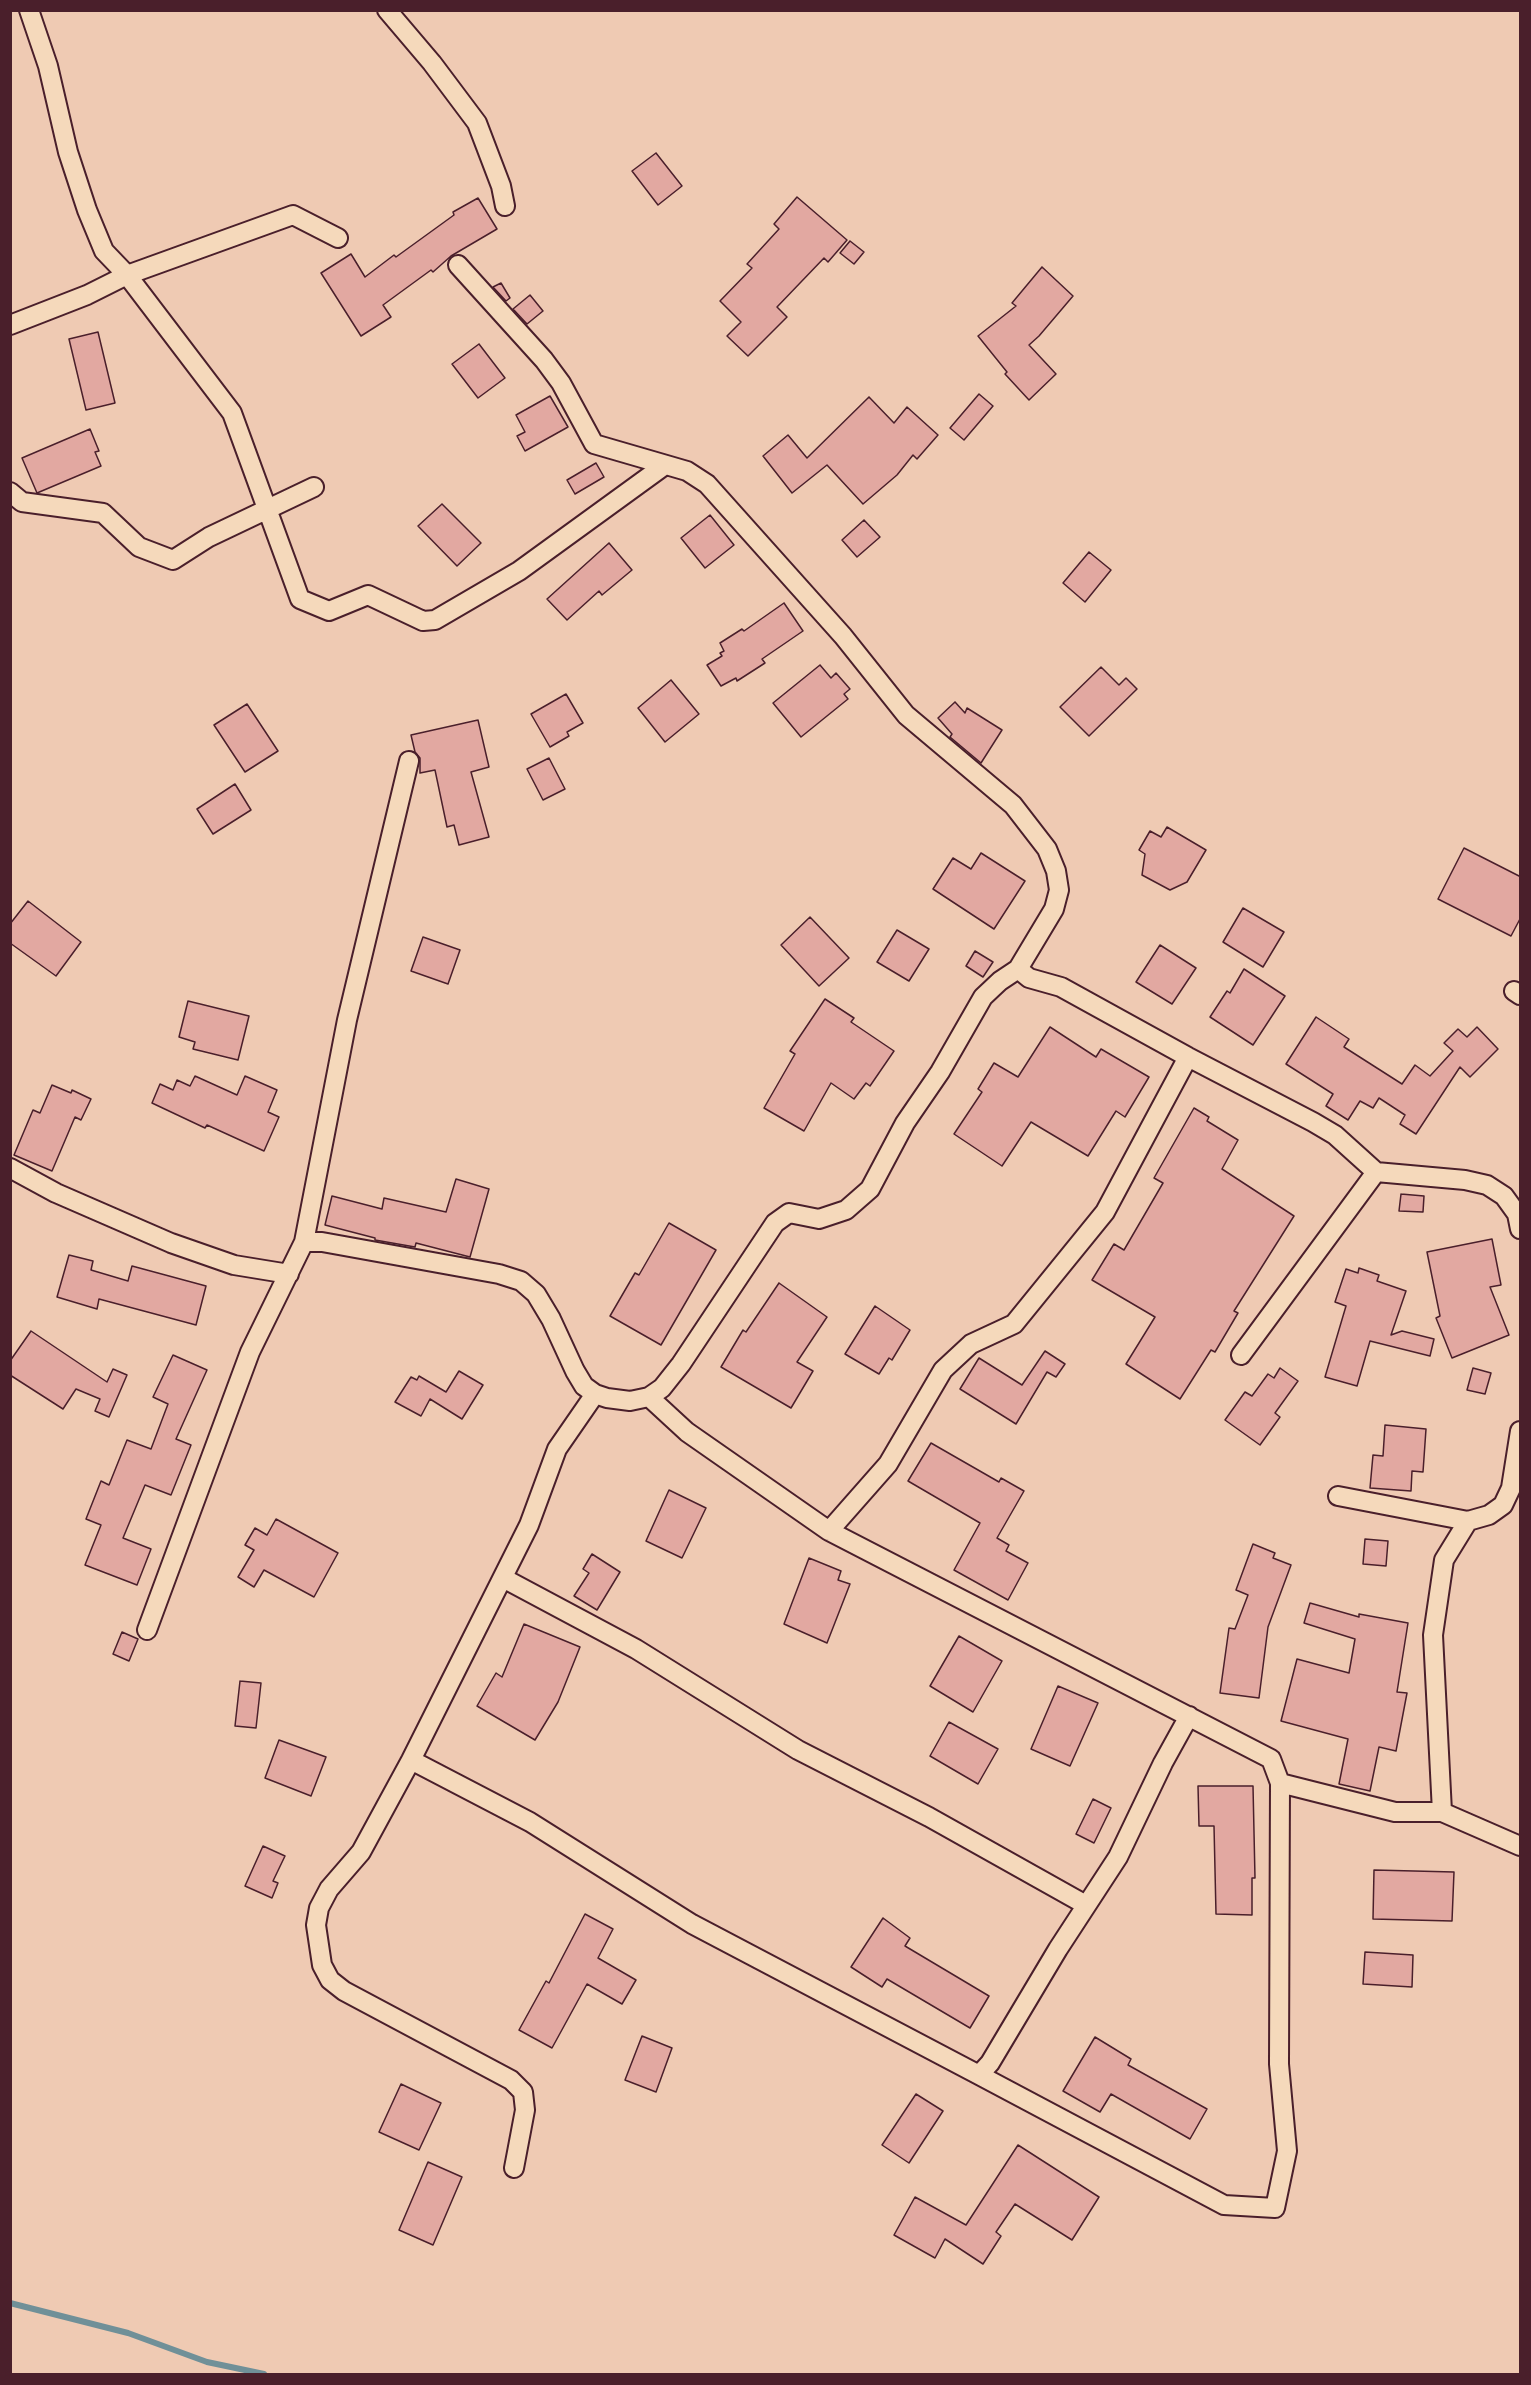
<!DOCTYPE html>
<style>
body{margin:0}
#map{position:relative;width:1531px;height:2385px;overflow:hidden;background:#efcab3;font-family:Mali,sans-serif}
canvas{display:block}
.frame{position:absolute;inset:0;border:12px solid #4a1f2b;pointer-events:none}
</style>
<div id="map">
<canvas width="1531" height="2385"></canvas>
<div class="frame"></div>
</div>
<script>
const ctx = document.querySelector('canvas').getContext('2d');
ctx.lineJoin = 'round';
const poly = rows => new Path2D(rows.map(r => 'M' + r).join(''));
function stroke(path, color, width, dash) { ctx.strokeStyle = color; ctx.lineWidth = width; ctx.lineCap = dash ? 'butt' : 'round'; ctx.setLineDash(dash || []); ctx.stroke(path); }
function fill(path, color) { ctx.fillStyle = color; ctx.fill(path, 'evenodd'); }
stroke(poly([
 [10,2303,128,2333,207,2362,264,2374]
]), '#709098', 6);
const building = poly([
 [656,153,682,186,658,205,632,171,656,153],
 [797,197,847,240,828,262,824,258,777,307,787,317,748,356,727,336,741,322,720,301,752,268,747,264,779,229,774,224,797,197],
 [478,198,497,229,451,256,433,272,431,270,383,305,391,317,361,336,321,273,351,254,365,277,394,255,396,257,454,215,453,212,478,198],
 [850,241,864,252,854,264,840,253,850,241],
 [1042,267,1073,296,1039,336,1029,345,1056,374,1029,400,1005,374,1007,372,978,336,1016,306,1012,303,1042,267],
 [501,283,510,298,506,301,493,287,501,283],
 [530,295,543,311,527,324,513,309,530,295],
 [98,332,115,403,86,410,69,339,98,332],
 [479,344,505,378,478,398,452,364,479,344],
 [979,394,993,406,964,440,950,428,979,394],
 [550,396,568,427,525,451,517,436,525,432,516,415,550,396],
 [869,397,894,423,907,407,938,435,917,459,913,455,897,475,863,504,827,465,792,493,763,456,788,435,807,458,869,397],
 [90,429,99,451,95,452,101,466,37,493,22,458,90,429],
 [596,463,604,477,575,494,567,480,596,463],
 [442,504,481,543,457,566,418,526,442,504],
 [710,515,734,545,705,568,681,538,710,515],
 [864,520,880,537,857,557,842,540,864,520],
 [609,543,632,570,602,595,599,591,567,620,547,599,609,543],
 [1089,552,1111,570,1085,602,1063,583,1089,552],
 [784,603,803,631,762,659,765,663,737,681,736,678,721,686,707,665,722,656,720,653,724,651,720,643,742,629,744,631,784,603],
 [820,665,831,678,836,673,850,689,844,694,848,699,801,737,773,703,820,665],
 [1101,667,1119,685,1126,678,1137,689,1089,736,1060,707,1101,667],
 [671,680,699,714,665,742,638,708,671,680],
 [566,694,583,723,567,732,569,736,550,747,531,714,566,694],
 [955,702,965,713,967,708,1002,730,981,763,950,737,952,734,938,718,955,702],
 [247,704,278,751,245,772,214,725,247,704],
 [478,720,489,767,471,772,489,837,459,845,454,825,447,827,435,770,420,773,420,758,415,752,411,735,478,720],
 [549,758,565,789,543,800,527,769,549,758],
 [235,784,251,810,213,834,197,809,235,784],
 [1167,827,1206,850,1187,882,1170,890,1142,875,1145,854,1139,850,1150,831,1161,837,1167,827],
 [1464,848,1521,877,1521,917,1511,936,1438,899,1464,848],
 [981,853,1025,881,994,929,933,889,953,858,971,869,981,853],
 [28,901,81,942,56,976,10,943,10,924,28,901],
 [1243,908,1284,932,1263,967,1223,942,1243,908],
 [810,917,849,958,819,986,781,945,810,917],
 [897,930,929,949,909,981,877,962,897,930],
 [423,937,460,950,448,984,411,971,423,937],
 [1160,945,1196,968,1172,1004,1136,982,1160,945],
 [975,951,993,962,983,977,966,966,975,951],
 [1244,969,1285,996,1253,1045,1210,1017,1227,991,1230,993,1244,969],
 [825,999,854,1018,851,1022,894,1051,870,1086,866,1083,854,1099,831,1083,804,1131,764,1108,795,1054,790,1051,825,999],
 [188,1001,249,1016,238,1060,193,1049,195,1042,179,1037,188,1001],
 [1316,1017,1349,1039,1344,1047,1402,1084,1415,1065,1430,1076,1453,1051,1444,1043,1458,1029,1467,1037,1477,1027,1498,1049,1470,1077,1460,1067,1416,1134,1400,1124,1405,1115,1379,1098,1373,1108,1360,1101,1348,1120,1326,1106,1333,1094,1286,1064,1316,1017],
 [1050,1027,1096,1057,1101,1049,1149,1077,1125,1117,1116,1111,1088,1156,1031,1122,1002,1166,954,1134,982,1092,978,1089,994,1063,1018,1077,1050,1027],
 [195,1076,237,1095,245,1076,277,1090,268,1112,279,1117,264,1151,207,1125,205,1128,152,1103,160,1084,173,1090,177,1080,190,1086,195,1076],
 [52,1085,71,1093,72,1090,91,1099,81,1120,75,1117,52,1171,14,1155,33,1110,40,1113,52,1085],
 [1194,1108,1209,1117,1207,1121,1238,1140,1222,1169,1294,1216,1234,1311,1238,1313,1215,1352,1211,1350,1180,1399,1126,1364,1155,1317,1092,1280,1114,1244,1124,1250,1163,1183,1154,1178,1194,1108],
 [456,1179,489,1189,470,1257,416,1243,415,1247,375,1240,375,1238,325,1225,332,1196,382,1209,384,1198,446,1212,456,1179],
 [1401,1194,1424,1196,1423,1212,1399,1211,1401,1194],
 [669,1223,716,1250,661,1345,610,1316,635,1273,639,1275,669,1223],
 [1492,1239,1501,1285,1490,1287,1509,1335,1452,1358,1436,1318,1440,1316,1427,1252,1492,1239],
 [69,1255,93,1261,91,1270,128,1281,132,1266,206,1286,196,1325,99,1299,97,1309,57,1297,69,1255],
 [1359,1268,1379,1275,1377,1281,1406,1291,1391,1335,1402,1331,1434,1339,1430,1356,1370,1341,1357,1386,1325,1377,1346,1306,1335,1302,1346,1269,1358,1273,1359,1268],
 [779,1283,827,1317,797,1362,813,1371,791,1408,721,1367,743,1330,746,1332,779,1283],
 [875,1306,910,1330,892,1360,889,1358,879,1374,845,1354,875,1306],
 [31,1331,107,1382,113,1369,127,1375,109,1417,95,1411,100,1399,76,1389,63,1409,10,1375,10,1361,31,1331],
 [1045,1351,1065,1364,1056,1377,1047,1372,1016,1424,960,1389,979,1358,1022,1385,1045,1351],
 [173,1355,207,1370,176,1439,191,1445,171,1495,145,1485,123,1538,151,1549,137,1585,85,1565,101,1525,86,1519,101,1481,109,1485,127,1440,151,1449,168,1404,153,1397,173,1355],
 [1280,1368,1298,1381,1275,1413,1280,1417,1260,1445,1225,1420,1245,1392,1252,1396,1268,1374,1274,1378,1280,1368],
 [1473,1368,1491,1373,1485,1394,1467,1390,1473,1368],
 [459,1371,483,1385,462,1419,430,1399,421,1416,395,1402,411,1377,417,1380,419,1376,446,1392,459,1371],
 [1385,1425,1426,1429,1423,1472,1412,1471,1411,1491,1370,1488,1373,1455,1383,1456,1385,1425],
 [931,1443,999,1482,1001,1478,1024,1491,997,1538,1009,1545,1006,1551,1028,1563,1008,1600,954,1570,980,1523,908,1481,931,1443],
 [669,1490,706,1508,682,1558,646,1541,669,1490],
 [276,1519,338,1553,314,1597,264,1570,254,1587,238,1577,254,1550,245,1545,255,1528,267,1535,276,1519],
 [1365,1539,1388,1541,1386,1566,1363,1564,1365,1539],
 [1253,1544,1275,1553,1273,1558,1291,1565,1268,1627,1259,1698,1220,1693,1229,1628,1235,1629,1248,1595,1236,1590,1253,1544],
 [592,1554,620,1572,597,1610,574,1596,589,1573,583,1569,592,1554],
 [809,1558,841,1571,838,1580,850,1584,827,1643,784,1624,809,1558],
 [1310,1603,1359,1617,1359,1614,1408,1623,1397,1692,1407,1693,1396,1751,1379,1747,1370,1791,1339,1784,1348,1739,1281,1721,1297,1659,1349,1673,1355,1639,1304,1623,1310,1603],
 [524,1624,580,1647,558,1702,535,1740,477,1706,496,1673,502,1677,524,1624],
 [122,1632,138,1639,129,1661,113,1654,122,1632],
 [959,1636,1002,1661,973,1712,930,1686,959,1636],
 [240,1681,261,1683,256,1728,235,1726,240,1681],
 [1058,1686,1098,1703,1070,1766,1031,1749,1058,1686],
 [949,1722,998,1749,978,1784,930,1756,949,1722],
 [279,1740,326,1757,311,1796,265,1778,279,1740],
 [1198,1786,1253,1786,1255,1878,1252,1878,1252,1915,1216,1914,1214,1826,1199,1826,1198,1786],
 [1093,1799,1111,1808,1094,1843,1076,1834,1093,1799],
 [263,1846,285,1856,273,1881,278,1883,272,1898,245,1886,263,1846],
 [1374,1870,1454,1872,1452,1921,1373,1919,1374,1870],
 [585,1914,613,1929,598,1958,636,1980,622,2004,587,1984,552,2048,519,2030,546,1981,549,1983,585,1914],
 [883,1918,910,1938,905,1946,989,1996,970,2028,887,1979,882,1987,851,1967,883,1918],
 [1365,1952,1413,1955,1412,1987,1363,1984,1365,1952],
 [642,2036,672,2048,656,2092,625,2080,642,2036],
 [1095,2037,1131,2059,1128,2065,1207,2109,1190,2139,1111,2094,1100,2112,1063,2091,1095,2037],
 [401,2084,441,2103,419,2150,379,2132,401,2084],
 [916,2094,943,2111,909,2163,882,2145,916,2094],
 [1018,2145,1099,2197,1072,2240,1015,2204,996,2232,1001,2236,983,2264,945,2239,935,2258,894,2235,915,2197,966,2225,1018,2145],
 [428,2162,462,2177,433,2245,399,2230,428,2162]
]);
fill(building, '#e2a8a1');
stroke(building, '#4a1f2b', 1.5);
const minor = poly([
 [29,10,48,66,68,152,87,210,104,251,127,275,232,413,300,599,329,611,368,595,423,621,435,620,519,571,665,465],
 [387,10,432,63,477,123,501,186,505,206],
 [458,265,544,360,561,383,594,444,687,471,707,484,843,636,906,715,1013,805,1047,849,1056,871,1059,890,1054,909,1018,969],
 [10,325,87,295,127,275,293,215,338,238],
 [10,492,22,502,103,513,139,547,173,560,209,537,314,487],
 [1514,991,1520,995],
 [10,1168,56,1193,171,1243,234,1265,289,1274],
 [304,1242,347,1020,409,761],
 [1241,1355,1376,1172],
 [649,1397,687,1432,829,1531,888,1464,943,1370,971,1344,1014,1324,1105,1212,1188,1057],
 [1338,1496,1468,1521,1489,1515,1503,1505,1511,1488,1520,1431],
 [829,1531,1271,1759,1280,1783,1395,1812,1442,1812,1520,1846],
 [503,1578,636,1649,798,1750,929,1817,1086,1905],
 [147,1630,250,1352,304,1242,322,1242,499,1274,521,1281,536,1294,551,1319,575,1371,584,1386,595,1394,607,1398,630,1401,649,1397,662,1388,681,1364,775,1223,789,1213,819,1219,846,1210,870,1189,905,1123,940,1072,983,997,1000,981,1018,969,1029,978,1061,987,1188,1057,1313,1122,1335,1135,1376,1172,1465,1180,1487,1185,1504,1196,1517,1214,1520,1229],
 [411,1760,530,1822,692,1924,979,2075,990,2063,1058,1949,1118,1857,1163,1763,1189,1716],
 [1442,1812,1433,1635,1444,1560,1468,1521],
 [979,2075,1224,2205,1275,2208,1287,2151,1279,2064,1280,1783],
 [514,2168,525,2110,523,2092,511,2080,344,1991,330,1980,322,1965,316,1925,319,1908,329,1889,361,1852,411,1760,529,1525,557,1449,595,1394]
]);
stroke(minor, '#4a1f2b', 22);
stroke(minor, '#f5d9bb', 18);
</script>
